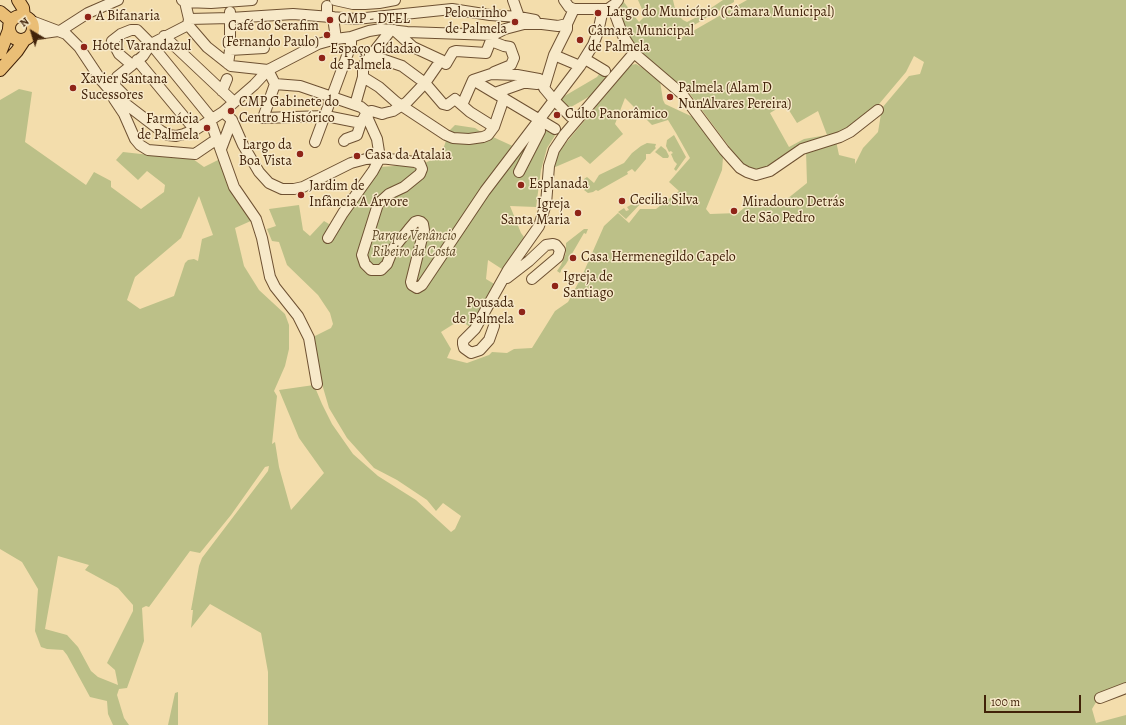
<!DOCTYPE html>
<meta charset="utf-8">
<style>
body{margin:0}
#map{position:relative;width:1126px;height:725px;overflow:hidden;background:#f3ddac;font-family:Alegreya,serif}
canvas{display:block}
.north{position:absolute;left:12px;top:12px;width:40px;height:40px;-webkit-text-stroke:3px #f7e9c9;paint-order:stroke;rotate:322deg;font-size:11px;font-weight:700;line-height:16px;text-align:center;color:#412209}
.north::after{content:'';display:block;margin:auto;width:14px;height:18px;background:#412209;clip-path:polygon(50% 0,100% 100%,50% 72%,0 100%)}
.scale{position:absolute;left:984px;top:695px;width:97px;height:18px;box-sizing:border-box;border:2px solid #412209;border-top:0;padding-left:5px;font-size:12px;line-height:14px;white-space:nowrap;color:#412209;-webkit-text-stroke:3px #f7e9c9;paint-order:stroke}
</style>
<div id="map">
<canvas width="1126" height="725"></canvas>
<div class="north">N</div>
<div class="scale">100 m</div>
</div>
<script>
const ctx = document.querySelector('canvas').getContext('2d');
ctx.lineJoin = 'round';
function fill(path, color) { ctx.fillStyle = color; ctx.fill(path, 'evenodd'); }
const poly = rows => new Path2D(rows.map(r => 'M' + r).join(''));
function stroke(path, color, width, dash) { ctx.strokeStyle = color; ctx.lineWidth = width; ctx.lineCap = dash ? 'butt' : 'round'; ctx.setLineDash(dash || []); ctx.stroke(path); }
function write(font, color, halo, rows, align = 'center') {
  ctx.font = font + ' Alegreya,serif'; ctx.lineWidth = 3; ctx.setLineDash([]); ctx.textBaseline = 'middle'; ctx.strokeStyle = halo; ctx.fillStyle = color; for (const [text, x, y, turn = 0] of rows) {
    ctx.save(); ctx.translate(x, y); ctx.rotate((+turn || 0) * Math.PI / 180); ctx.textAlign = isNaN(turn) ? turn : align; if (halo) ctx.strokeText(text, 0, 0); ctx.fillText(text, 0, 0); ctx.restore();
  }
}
fill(poly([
 [638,0,673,0,676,13,683,20,687,22,699,16,723,0,734,0,734,2,694,25,677,32,679,39,747,0,1126,0,1126,687,1102,692,1092,709,1096,723,1126,715,1126,725,268,725,268,672,261,633,210,604,191,628,193,610,191,610,199,566,202,558,268,471,269,466,265,467,231,515,200,553,190,551,149,607,146,606,142,608,144,641,127,688,119,689,117,695,124,718,129,725,113,725,108,714,107,701,90,697,67,655,63,650,47,649,41,647,35,631,38,589,22,562,0,549,0,100,19,89,32,92,25,142,86,185,94,172,111,181,111,187,141,209,164,192,165,185,147,171,138,180,116,160,123,152,177,158,193,159,204,167,220,159,233,196,253,220,235,228,244,266,259,290,285,314,289,325,289,349,285,366,274,391,277,396,272,444,275,442,279,467,291,510,324,473,299,438,279,390,314,385,322,404,332,424,353,454,378,476,416,500,451,532,455,529,461,516,443,503,436,511,427,500,397,480,374,468,347,438,329,408,322,384,313,337,331,328,333,324,330,313,318,295,287,265,279,242,272,241,267,229,276,226,269,209,299,205,303,230,310,236,324,221,329,224,328,236,380,167,423,164,441,155,447,138,493,137,517,148,539,121,556,134,547,148,541,170,536,207,510,206,521,233,524,237,505,271,488,260,486,279,496,285,470,327,460,320,441,332,451,349,447,358,467,363,489,355,492,352,507,353,514,349,532,348,555,311,568,302,582,276,604,226,618,213,629,223,640,209,656,209,679,191,669,182,690,158,676,133,668,120,652,125,625,98,615,124,623,134,590,164,581,156,553,168,555,156,631,65,636,64,653,74,660,81,663,100,665,104,695,118,722,154,723,158,722,170,706,209,710,214,738,213,756,198,782,203,807,183,806,151,836,141,839,155,855,159,855,164,863,148,878,132,882,108,909,76,920,74,924,62,914,56,906,72,874,110,846,131,761,172,750,169,739,160,687,90,685,91,637,48,627,35,621,20,621,2,623,1,639,22,645,16],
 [785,104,797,123,818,111,827,135,804,139,789,147,770,113],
 [199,196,213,235,202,239,198,261,194,259,188,260,185,263,174,296,140,309,127,300,135,277,181,238],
 [58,556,89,565,85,570,118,588,133,605,133,611,107,663,115,670,118,685,98,677,91,671,78,647,67,635,45,629],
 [600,73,609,76,590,96,566,110,556,101,597,77],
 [455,125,475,128,484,134,479,135,447,133],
 [674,135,686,157,676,171,674,169,677,164,674,161,671,154,673,153,671,151,669,152,666,146,667,140],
 [647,143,656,144,655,147,656,148,650,154,646,154,646,159,635,172,632,169,627,172,628,174,598,191,596,190,593,192,588,193,584,190,585,187,584,179,587,177,594,183,599,175,624,163,632,153,641,146],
 [661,146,666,150,669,156,668,158,663,158,655,152],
 [642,199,643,201,626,219,618,212,624,208,626,211,629,210,627,207],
 [584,229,588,229,586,234,584,233,566,264,561,270,561,271,560,273,557,271,561,265,566,253,566,243],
 [178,692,178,725,168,725,175,693]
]), '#bcc088');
const minor = poly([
 [182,0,185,2,211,3,252,0],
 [335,0,353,4,365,4,379,3,395,0],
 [513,0,519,17],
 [564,0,569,7,574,9,608,9,615,4,618,0],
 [185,2,189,19,188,25,151,44,212,119],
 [327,6,327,17],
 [612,6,623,36,634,53,682,94,724,150,740,168,747,172,756,175,770,171,802,149,840,137,850,132,878,110],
 [333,17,336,39],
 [189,19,230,18,293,14,356,19,452,9,490,15,519,17,535,20],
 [29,20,66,34,79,47,101,80,114,95,161,131,168,135,176,136,184,134,195,130,223,112,254,85,268,70,318,44,336,39,351,37,369,31,381,29,407,32,493,35,505,29,524,24,542,24,558,26,567,24],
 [188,25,207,47,231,66,268,70,275,84,300,86,361,107,367,112,368,119,377,139,380,158],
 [131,30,137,30,151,44,143,56,132,65,119,54,112,41,121,34,131,30],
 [394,30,413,47,441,60,446,64,453,52,456,51,486,53,493,35],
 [60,31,88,13,118,0],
 [30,35,58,31],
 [164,36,234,102],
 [491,41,504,46,510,47,514,58,511,65,494,72],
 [230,50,264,48],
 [370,55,402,66,425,83,443,104,447,105,455,99,470,112,494,127],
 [554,55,580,66],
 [585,59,605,71],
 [137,60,195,130],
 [228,64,230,50,230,12],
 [363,77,379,87,396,102,446,135,453,138,469,139,483,137,488,135,494,127,504,98],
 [473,80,555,129],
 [275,84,263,118,326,116,361,123],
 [222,91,227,79],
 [495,93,523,83,528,83,537,84],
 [124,95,115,86,115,81,117,77,132,65],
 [114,99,124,114,135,139,140,145,148,150,195,154,217,139],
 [355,105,363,77,363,69,365,63,391,30],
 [462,105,473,80,491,74,517,75,539,79,542,81,544,88],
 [223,112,232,120,243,145,259,172,269,183,282,189,294,189,303,187,351,163,366,159,380,158,415,162,420,164,422,169,420,174,404,187,389,194,378,204,362,255,365,264,371,270,381,270,387,264,393,249,409,229,415,222,418,221,421,222,423,224,424,230,411,282,412,285,417,288,422,285,485,191,580,66,593,45,598,32,603,9],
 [571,117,554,100,544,88,554,55,567,29,567,24,574,9],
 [210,120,234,187,256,219,262,238,270,277,275,287,298,316,309,338,317,384],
 [344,141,346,139,357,135,361,123,367,112,372,111,382,114,385,113,393,111,407,102,425,83,441,60],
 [315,142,351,45,351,37],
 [221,149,232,120],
 [519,172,540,131,539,118],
 [328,238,343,213,373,171,380,158],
 [507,278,529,261,546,245,553,244,556,245,560,250,558,257,532,279],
 [494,326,489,340,480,350,471,353,464,348,463,344,463,341,475,329,508,270,539,226,546,204,549,166,554,150,564,135,634,53],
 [1100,698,1126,688]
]);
const major = poly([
 [18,0,23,8,24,17],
 [0,12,11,21],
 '9 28a12 12 0 1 1 24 0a12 12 0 1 1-24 0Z',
 [0,53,9,30],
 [0,70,17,51,25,39]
]);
stroke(minor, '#6e5132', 12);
stroke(major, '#412209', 14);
stroke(minor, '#f7e9c9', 10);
stroke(major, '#eabe76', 12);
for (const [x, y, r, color] of [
 [598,13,4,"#8f2418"],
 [88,17,4,"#8f2418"],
 [330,20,4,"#8f2418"],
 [515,22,4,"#8f2418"],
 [327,35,4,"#8f2418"],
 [580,40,4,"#8f2418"],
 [84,47,4,"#8f2418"],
 [322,58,4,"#8f2418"],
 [73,88,4,"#8f2418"],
 [670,97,4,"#8f2418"],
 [231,111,4,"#8f2418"],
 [557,115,4,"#8f2418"],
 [207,128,4,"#8f2418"],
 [300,154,4,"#8f2418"],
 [357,156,4,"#8f2418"],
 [521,185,4,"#8f2418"],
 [301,195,4,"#8f2418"],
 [622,201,4,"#8f2418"],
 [734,211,4,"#8f2418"],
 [578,213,4,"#8f2418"],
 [573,258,4,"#8f2418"],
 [555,286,4,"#8f2418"],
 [522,312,4,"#8f2418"]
]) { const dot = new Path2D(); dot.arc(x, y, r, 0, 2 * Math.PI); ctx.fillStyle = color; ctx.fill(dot); stroke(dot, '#f7e9c9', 1.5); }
write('14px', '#412209', '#f7e9c9', [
 ["Largo do Município (Câmara Municipal)",606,13],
 ["Pelourinho",507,14,"right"],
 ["de Palmela",507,30,"right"],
 ["A Bifanaria",96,17],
 ["CMP - DTEL",338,20],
 ["Café do Serafim",319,27,"right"],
 ["(Fernando Paulo)",319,43,"right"],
 ["Câmara Municipal",588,32],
 ["de Palmela",588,48],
 ["Hotel Varandazul",92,47],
 ["Espaço Cidadão",330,50],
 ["de Palmela",330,66],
 ["Xavier Santana",81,80],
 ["Sucessores",81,96],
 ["Palmela (Alam D",678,89],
 ["Nun'Alvares Pereira)",678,105],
 ["CMP Gabinete do",239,103],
 ["Centro Histórico",239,119],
 ["Culto Panorâmico",565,115],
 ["Farmácia",199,120,"right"],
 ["de Palmela",199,136,"right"],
 ["Largo da",292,146,"right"],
 ["Boa Vista",292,162,"right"],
 ["Casa da Atalaia",365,156],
 ["Esplanada",529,185],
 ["Jardim de",309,187],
 ["Infância A Árvore",309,203],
 ["Cecilia Silva",630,201],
 ["Miradouro Detrás",742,203],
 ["de São Pedro",742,219],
 ["Igreja",570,205,"right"],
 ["Santa Maria",570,221,"right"],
 ["Casa Hermenegildo Capelo",581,258],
 ["Igreja de",563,278],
 ["Santiago",563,294],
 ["Pousada",514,304,"right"],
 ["de Palmela",514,320,"right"]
], 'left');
write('italic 14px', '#604a29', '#f7e9c9', [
 ["Parque Venâncio",414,237],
 ["Ribeiro da Costa",414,253]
]);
</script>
